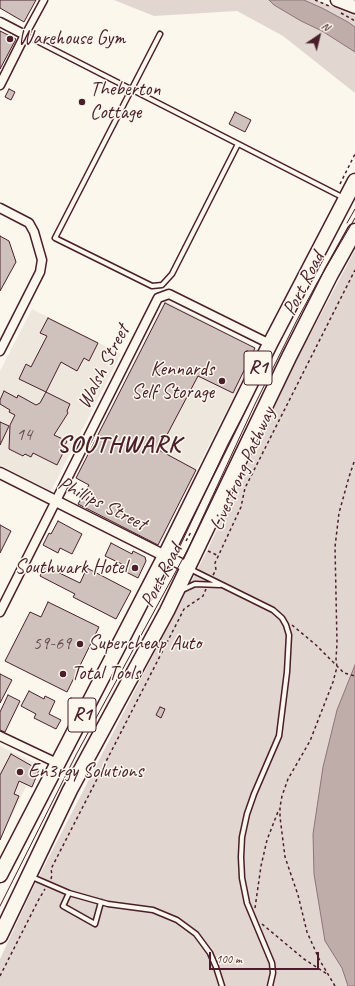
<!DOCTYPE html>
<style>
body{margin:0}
#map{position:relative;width:355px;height:986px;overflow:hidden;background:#fbf7ec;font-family:Caveat,sans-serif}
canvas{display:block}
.north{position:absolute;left:299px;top:16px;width:40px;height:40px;-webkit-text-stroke:3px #fbf7ec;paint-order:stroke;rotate:35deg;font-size:11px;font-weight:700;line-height:16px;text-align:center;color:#4a1f2b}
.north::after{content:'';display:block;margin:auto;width:14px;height:18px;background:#4a1f2b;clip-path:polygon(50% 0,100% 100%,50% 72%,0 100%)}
.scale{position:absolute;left:209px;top:952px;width:110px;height:18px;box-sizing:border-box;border:2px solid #4a1f2b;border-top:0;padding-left:5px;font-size:12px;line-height:14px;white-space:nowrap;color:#4a1f2b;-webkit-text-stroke:3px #fbf7ec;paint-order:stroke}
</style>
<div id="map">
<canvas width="355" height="986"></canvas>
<div class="north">N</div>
<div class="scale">100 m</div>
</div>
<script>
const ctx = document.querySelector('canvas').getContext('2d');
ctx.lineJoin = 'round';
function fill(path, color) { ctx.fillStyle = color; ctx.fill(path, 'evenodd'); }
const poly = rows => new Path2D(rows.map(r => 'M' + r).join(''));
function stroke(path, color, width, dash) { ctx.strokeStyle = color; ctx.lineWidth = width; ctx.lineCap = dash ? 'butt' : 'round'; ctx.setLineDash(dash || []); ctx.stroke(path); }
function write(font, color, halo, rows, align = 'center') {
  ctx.font = font + ' Caveat,sans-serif'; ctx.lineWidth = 3; ctx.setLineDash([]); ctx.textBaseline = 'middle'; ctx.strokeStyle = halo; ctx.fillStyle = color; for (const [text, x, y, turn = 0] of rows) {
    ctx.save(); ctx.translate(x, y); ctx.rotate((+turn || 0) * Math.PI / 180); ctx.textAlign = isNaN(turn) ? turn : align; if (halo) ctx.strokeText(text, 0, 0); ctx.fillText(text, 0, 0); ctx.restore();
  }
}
fill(poly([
 [165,300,258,350,162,536,151,540,78,502,88,485,76,478],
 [32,309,121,354,51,491,0,465,0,371],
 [0,746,37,764,0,840]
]), '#eee7de');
fill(poly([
 [114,0,317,0,355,16,355,93,283,36,237,11,154,16],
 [355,250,355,986,0,986,0,959,34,886,207,551,296,361]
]), '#e2d7d0');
const water = poly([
 [269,0,304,0,322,8,348,22,355,27,355,52,322,31,301,21,274,5,269,0],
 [355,665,355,986,348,986,342,968,325,941,314,874,313,834,323,767,337,710,355,665]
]);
fill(water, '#bfadaa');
stroke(water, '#907477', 1);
const building = poly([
 [0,0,36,0,24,22,0,8,0,0],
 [0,31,16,39,0,69,0,31],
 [9,89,15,92,11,100,5,97,9,89],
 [235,112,251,120,245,132,229,124,235,112],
 [0,236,9,241,16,262,0,291,0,236],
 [165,303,255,348,233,393,198,376,159,450,196,470,158,545,78,504,89,485,76,478,165,303],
 [48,318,98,343,89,361,84,358,77,371,61,362,46,392,19,379,26,364,31,367,47,336,40,333,48,318],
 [4,391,17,398,18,395,36,405,40,403,46,392,70,404,67,411,68,413,54,435,67,441,63,450,64,451,57,465,33,453,31,457,25,454,23,456,9,449,10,425,15,415,9,412,10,410,0,404,0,400,4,391],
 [0,422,9,426,0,445,0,422],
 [58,521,82,534,72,554,60,548,58,553,43,545,49,533,51,534,58,521],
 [0,525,11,531,0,553,0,525],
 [111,543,132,554,133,551,145,557,146,561,138,578,126,572,128,567,105,556,111,543],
 [45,566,80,583,87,568,131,591,116,619,73,597,75,594,40,576,45,566],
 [48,602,99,627,67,692,5,661,30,612,41,617,48,602],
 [0,674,12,680,0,703,0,674],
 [29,691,44,699,45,696,55,701,49,714,61,720,56,729,34,718,36,714,21,706,29,691],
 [8,695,20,701,5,732,0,730,0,712,8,695],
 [160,707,165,709,161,718,156,715,160,707],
 [11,754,39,770,32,787,19,781,14,794,19,796,0,840,0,775,11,754]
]);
fill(building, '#cfc2bc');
stroke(building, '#4a1f2b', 1);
const service = poly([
 [160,34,55,238,152,286,162,285,172,274,238,144],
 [25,35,344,198],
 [190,569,273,610,282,618,286,625,289,635,287,672,279,736,254,794,247,814,242,837,241,857,242,878,247,903,272,963,273,973,270,986],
 [182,590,195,584,220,585],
 [32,877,69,893,108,904,153,910,177,920,196,934,210,953,216,967,222,986],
 [69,893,63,906,95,924,101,902]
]);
const pedestrian = poly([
 [25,35,44,0]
]);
const minor = poly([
 [0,22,25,35,0,85],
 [0,208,29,223,34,232,42,260,40,272,0,351],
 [0,612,158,298,169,294,270,344],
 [0,736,57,763]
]);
const tertiary = poly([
 [0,473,189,568]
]);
const secondary = poly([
 [337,0,355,7]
]);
const trunk = poly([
 [0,875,165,556,270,344,355,181],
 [0,936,70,790,167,611,289,357,331,274,355,231]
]);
stroke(service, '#4a1f2b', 7);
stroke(pedestrian, '#4a1f2b', 9);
stroke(minor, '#4a1f2b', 11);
stroke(tertiary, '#4a1f2b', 13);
stroke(secondary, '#4a1f2b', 15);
stroke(trunk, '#4a1f2b', 17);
stroke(poly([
 [315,0,329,6],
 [341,13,355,21],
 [340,184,355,154],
 [186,541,191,532],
 [208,551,219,556],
 [213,575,216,570,215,563,241,507,245,488,355,270],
 [292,625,316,645,344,673,355,676],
 [51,879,52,875,51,869,180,617,184,609,203,596,206,589],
 [255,908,261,866,267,840,279,809],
 [262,924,304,959,327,974],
 [0,976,39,899,45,889],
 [335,986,319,959,307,932,298,895,285,857,280,817,280,807,282,796,288,779,310,741,333,682,337,667,336,659,337,643,335,547,339,513,349,477,355,459]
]), '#4a1f2b', 1.5, [3, 3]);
stroke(service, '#fbf7ec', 4);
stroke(pedestrian, '#fbf7ec', 6);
stroke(minor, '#fbf7ec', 8);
stroke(tertiary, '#fbf7ec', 10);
stroke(secondary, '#fbf7ec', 12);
stroke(trunk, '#fbf7ec', 14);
stroke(poly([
 [347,223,355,209],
 [157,595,228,444,248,406],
 [0,906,77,753,188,549,255,404,297,320,317,283,355,218]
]), '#4a1f2b', 1);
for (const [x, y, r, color] of [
 [10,39,4,"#4a1f2b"],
 [82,102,4,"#4a1f2b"],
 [222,381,4,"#4a1f2b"],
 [135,568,4,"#4a1f2b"],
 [80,644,4,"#4a1f2b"],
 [63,674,4,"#4a1f2b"],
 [20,772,4,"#4a1f2b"]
]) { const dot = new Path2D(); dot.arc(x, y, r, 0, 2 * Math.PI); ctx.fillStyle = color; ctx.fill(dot); stroke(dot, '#fbf7ec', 1.5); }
write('18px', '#6b484f', null, [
 ["14",24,435],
 ["59-69",52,644]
]);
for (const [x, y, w] of [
 [258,368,28],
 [82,715,28]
]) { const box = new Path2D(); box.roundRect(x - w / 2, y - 17, w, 34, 3); ctx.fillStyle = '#fbf7ec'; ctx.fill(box); stroke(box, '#4a1f2b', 1); }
write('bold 19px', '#4a1f2b', null, [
 ["R1",258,368],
 ["R1",82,715]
]);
write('20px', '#4a1f2b', '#fbf7ec', [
 ["Warehouse Gym",18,39],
 ["Theberton",90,90],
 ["Cottage",90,113],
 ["Kennards",214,370,"right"],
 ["Self Storage",214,393,"right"],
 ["Southwark Hotel",127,568,"right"],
 ["Supercheap Auto",88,644],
 ["Total Tools",71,674],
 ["En3rgy Solutions",28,772]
], 'left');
write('20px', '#4a1f2b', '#fbf7ec', [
 ["Port Road",304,284,-63],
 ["Walsh Street",104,367,-63],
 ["Livestrong Pathway",243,469,-66],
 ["Phillips Street",102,504,27],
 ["Port Road",162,576,-63]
]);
ctx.letterSpacing = '1px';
write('bold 24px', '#4a1f2b', '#fbf7ec', [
 ["SOUTHWARK",119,446]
]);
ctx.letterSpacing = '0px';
</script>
